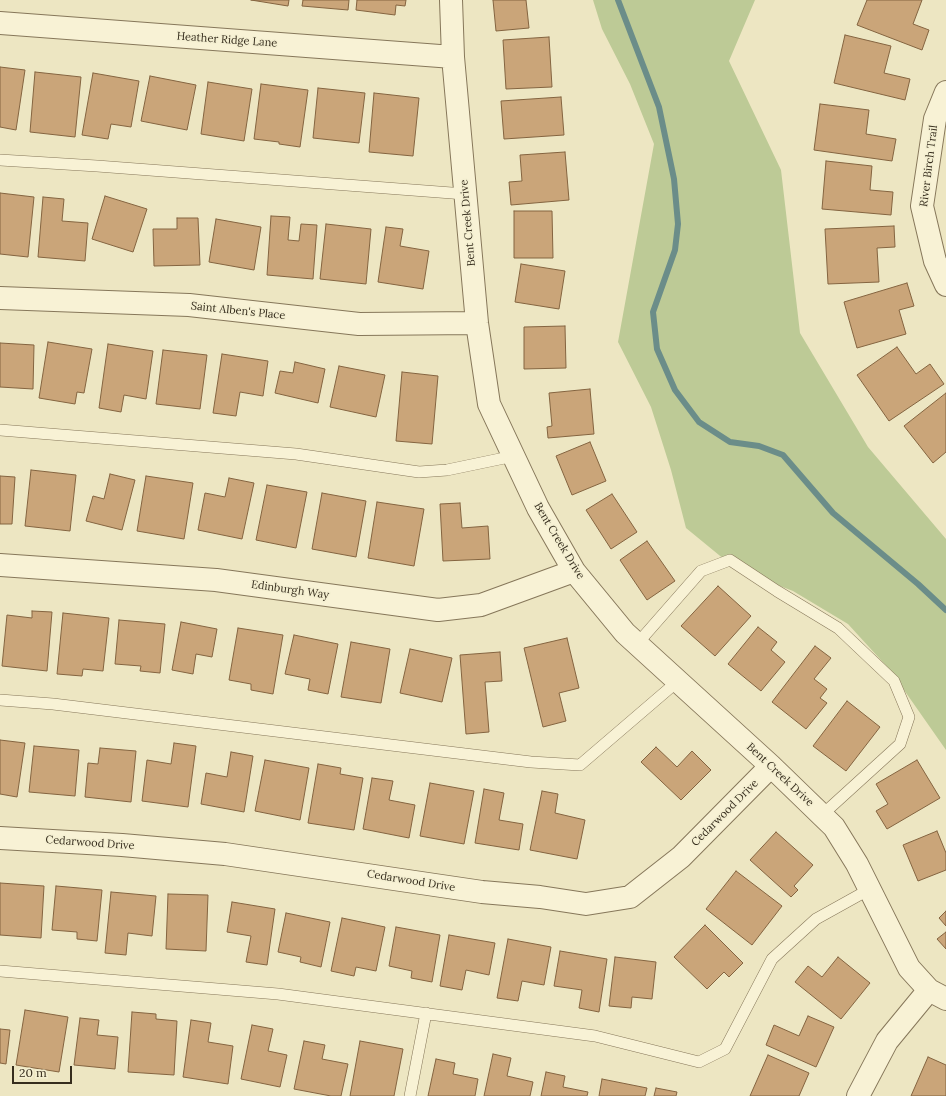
<!DOCTYPE html>
<style>
body{margin:0}
#map{position:relative;width:946px;height:1096px;overflow:hidden;background:#ede6c2;font-family:Lora,serif}
canvas{display:block}
.scale{position:absolute;left:12px;top:1066px;width:60px;height:18px;box-sizing:border-box;border:2px solid #362d1d;border-top:0;padding-left:5px;font-size:12px;line-height:14px;white-space:nowrap;color:#362d1d;-webkit-text-stroke:3px #f4efd1;paint-order:stroke}
</style>
<div id="map">
<canvas width="946" height="1096"></canvas>
<div class="scale">20 m</div>
</div>
<script>
const ctx = document.querySelector('canvas').getContext('2d');
ctx.lineJoin = 'round';
function fill(path, color) { ctx.fillStyle = color; ctx.fill(path, 'evenodd'); }
const poly = rows => new Path2D(rows.map(r => 'M' + r).join(''));
function stroke(path, color, width, dash) { ctx.strokeStyle = color; ctx.lineWidth = width; ctx.lineCap = dash ? 'butt' : 'round'; ctx.setLineDash(dash || []); ctx.stroke(path); }
function write(font, color, halo, rows, align = 'center') {
  ctx.font = font + ' Lora,serif'; ctx.lineWidth = 3; ctx.setLineDash([]); ctx.textBaseline = 'middle'; ctx.strokeStyle = halo; ctx.fillStyle = color; for (const [text, x, y, turn = 0] of rows) {
    ctx.save(); ctx.translate(x, y); ctx.rotate((+turn || 0) * Math.PI / 180); ctx.textAlign = isNaN(turn) ? turn : align; if (halo) ctx.strokeText(text, 0, 0); ctx.fillText(text, 0, 0); ctx.restore();
  }
}
fill(poly([
 [593,0,755,0,729,61,781,170,800,333,868,447,946,539,946,750,890,670,848,624,793,591,736,569,686,528,671,470,651,407,618,342,654,144,630,84,602,29]
]), '#bdca96');
stroke(poly([
 [618,0,659,107,674,179,678,224,675,250,653,312,657,349,675,390,699,422,730,442,759,446,783,455,833,513,918,584,946,610]
]), '#6b8d89', 6);
const building = poly([
 [251,0,289,0,288,6,251,0],
 [303,0,349,0,348,10,302,6,303,0],
 [357,0,406,0,405,6,396,5,395,15,356,10,357,0],
 [493,0,526,0,529,28,496,31,493,0],
 [867,0,922,0,913,24,929,30,922,50,857,25,867,0],
 [845,35,891,46,884,73,910,79,905,100,834,83,845,35],
 [549,37,552,87,506,89,503,40,549,37],
 [0,67,25,70,16,130,0,127,0,67],
 [35,72,81,77,75,137,30,132,35,72],
 [93,73,139,81,131,127,111,124,108,139,82,135,93,73],
 [150,76,196,85,187,130,141,121,150,76],
 [208,82,252,89,244,141,201,134,208,82],
 [261,84,308,90,300,147,279,144,279,142,254,139,261,84],
 [318,88,365,93,359,143,313,138,318,88],
 [374,93,419,98,413,156,369,152,374,93],
 [561,97,564,135,504,139,501,101,561,97],
 [820,104,869,110,866,134,896,139,892,161,814,150,820,104],
 [565,152,569,200,511,205,509,182,522,181,520,155,565,152],
 [826,161,872,166,870,190,893,192,891,215,822,209,826,161],
 [0,193,34,197,28,257,0,254,0,193],
 [105,196,147,209,133,252,92,239,105,196],
 [43,197,64,199,62,221,88,223,85,261,38,257,43,197],
 [514,211,552,211,553,258,514,258,514,211],
 [271,216,290,217,288,240,299,241,301,224,317,225,313,279,267,275,271,216],
 [177,218,198,218,200,265,154,266,153,229,177,229,177,218],
 [216,219,261,227,254,270,209,262,216,219],
 [326,224,371,229,366,284,320,279,326,224],
 [894,226,895,247,877,248,879,282,828,284,825,229,894,226],
 [386,227,403,229,400,246,429,251,423,289,378,282,386,227],
 [521,264,565,271,559,309,515,302,521,264],
 [907,283,914,306,899,310,906,334,857,348,844,302,907,283],
 [565,326,566,368,524,369,524,327,565,326],
 [48,342,92,349,84,393,77,392,75,404,39,398,48,342],
 [0,343,34,345,33,389,0,387,0,343],
 [108,344,153,351,146,399,124,395,121,412,99,408,108,344],
 [897,347,916,374,930,364,944,384,889,421,857,375,897,347],
 [163,350,207,355,200,409,156,404,163,350],
 [222,354,268,361,263,396,240,392,236,416,213,413,222,354],
 [295,362,325,369,318,403,275,393,280,371,293,373,295,362],
 [339,366,385,375,376,417,330,407,339,366],
 [402,372,438,376,432,444,396,441,402,372],
 [590,389,594,434,548,438,547,427,552,426,549,393,590,389],
 [946,393,946,452,933,463,904,426,946,393],
 [590,442,606,481,572,495,556,456,590,442],
 [31,470,76,475,70,531,25,526,31,470],
 [110,474,135,480,122,530,86,521,93,496,104,499,110,474],
 [0,476,15,477,12,524,0,524,0,476],
 [146,476,193,483,184,539,137,531,146,476],
 [229,478,254,483,242,539,198,530,205,493,225,497,229,478],
 [267,485,307,492,296,548,256,540,267,485],
 [322,493,366,501,356,557,312,549,322,493],
 [612,494,637,532,611,549,586,510,612,494],
 [377,502,424,509,414,566,368,558,377,502],
 [460,503,462,528,488,526,490,559,443,561,440,504,460,503],
 [647,541,675,581,647,600,620,560,647,541],
 [718,586,751,616,715,656,681,626,718,586],
 [32,611,52,612,47,671,2,666,7,615,32,618,32,611],
 [63,613,109,618,103,671,83,669,82,676,57,674,63,613],
 [119,620,165,624,160,673,140,671,141,666,115,664,119,620],
 [181,622,217,629,212,657,196,654,193,674,172,670,181,622],
 [758,627,777,642,771,650,785,662,761,691,728,664,758,627],
 [238,628,283,635,273,694,251,690,251,684,229,680,238,628],
 [294,635,338,644,328,694,308,690,310,679,285,674,294,635],
 [567,638,579,688,559,693,566,721,543,727,524,648,567,638],
 [351,642,390,649,381,703,341,697,351,642],
 [815,646,831,658,814,679,827,689,820,698,827,703,806,729,772,702,815,646],
 [410,649,452,658,442,702,400,693,410,649],
 [500,652,502,681,485,682,489,732,466,734,460,655,500,652],
 [847,701,880,727,846,771,813,746,847,701],
 [0,740,25,743,17,797,0,794,0,740],
 [174,743,196,746,188,807,142,801,147,760,171,764,174,743],
 [34,746,79,750,75,796,29,792,34,746],
 [656,747,677,767,692,751,711,770,681,800,641,762,656,747],
 [100,748,136,751,131,802,85,797,88,763,98,764,100,748],
 [231,752,253,756,244,812,201,804,206,773,227,777,231,752],
 [265,760,309,768,300,820,255,811,265,760],
 [917,760,940,798,887,829,876,811,888,804,876,784,917,760],
 [318,764,341,768,340,774,363,778,354,830,308,823,318,764],
 [372,778,393,781,389,800,415,805,409,838,363,829,372,778],
 [430,783,474,791,464,844,420,836,430,783],
 [484,789,504,793,499,820,523,824,519,850,475,843,484,789],
 [542,791,558,794,555,813,585,820,577,859,530,850,542,791],
 [937,831,946,853,946,870,918,881,903,845,937,831],
 [776,832,813,865,794,886,798,890,791,897,750,860,776,832],
 [736,871,782,906,752,945,706,909,736,871],
 [0,883,44,886,41,938,0,935,0,883],
 [56,886,102,890,97,941,77,939,77,932,52,930,56,886],
 [111,892,156,896,152,936,128,933,126,955,105,953,111,892],
 [168,894,208,895,206,951,166,949,168,894],
 [232,902,275,909,267,965,246,962,251,936,227,932,232,902],
 [946,911,946,926,939,918,946,911],
 [286,913,330,922,321,967,300,962,301,957,278,952,286,913],
 [342,918,385,927,376,971,356,967,354,976,331,971,342,918],
 [705,925,743,963,729,977,724,972,707,989,674,957,705,925],
 [396,927,440,935,432,982,411,978,412,971,389,966,396,927],
 [946,932,946,949,937,939,946,932],
 [449,935,495,943,489,975,466,970,462,990,440,986,449,935],
 [508,939,551,947,544,985,522,981,518,1001,497,998,508,939],
 [560,951,607,959,599,1012,579,1008,582,990,554,986,560,951],
 [615,957,656,962,652,999,632,997,631,1008,609,1006,615,957],
 [838,957,870,983,841,1019,795,982,808,966,822,977,838,957],
 [25,1010,68,1017,59,1072,16,1065,25,1010],
 [132,1012,156,1014,156,1019,177,1021,174,1075,128,1072,132,1012],
 [808,1016,834,1027,816,1067,766,1045,774,1025,799,1036,808,1016],
 [80,1018,99,1020,97,1035,118,1037,115,1069,74,1065,80,1018],
 [191,1020,211,1023,208,1042,233,1046,228,1084,183,1077,191,1020],
 [252,1025,273,1029,268,1051,287,1055,280,1087,241,1079,252,1025],
 [0,1029,10,1030,6,1064,0,1063,0,1029],
 [304,1041,325,1045,322,1059,348,1064,341,1096,331,1096,294,1089,304,1041],
 [360,1041,403,1049,394,1096,350,1096,360,1041],
 [493,1054,511,1058,507,1076,533,1082,530,1096,484,1096,493,1054],
 [768,1055,809,1073,799,1096,750,1096,768,1055],
 [928,1057,946,1065,946,1096,911,1096,928,1057],
 [436,1059,455,1063,453,1074,478,1079,475,1096,428,1096,436,1059],
 [546,1072,565,1076,563,1087,588,1092,587,1096,541,1096,546,1072],
 [602,1079,647,1088,645,1096,599,1096,602,1079],
 [656,1088,677,1092,676,1096,654,1096,656,1088]
]);
fill(building, '#caa579');
stroke(building, '#846440', 1);
const service = poly([
 [0,160,97,166,465,194],
 [0,430,296,454,419,472,447,470,514,456],
 [637,644,701,571,730,560,777,591,838,628,894,681,909,717,900,744,822,815],
 [0,700,53,704,531,762,580,765,678,681],
 [0,971,278,994,595,1036,699,1062,725,1049,772,959,816,919,870,889],
 [410,1096,426,1013]
]);
const minor = poly([
 [451,0,453,57,477,323,489,404,538,508,574,571,625,633,771,766,834,827,857,864,909,968,929,990,946,999],
 [0,23,453,57],
 [946,92,935,119,922,206,935,261,946,285],
 [0,298,189,305,359,324,477,323],
 [0,565,216,580,438,610,481,605,574,571],
 [0,838,122,845,225,854,482,892,540,897,586,904,630,897,681,857,771,766],
 [858,1096,887,1041,929,990]
]);
stroke(service, '#86775a', 12);
stroke(minor, '#86775a', 24);
stroke(service, '#f8f2d5', 11);
stroke(minor, '#f8f2d5', 22);
write('11px', '#362d1d', '#f4efd1', [
 ["Heather Ridge Lane",227,40,4],
 ["River Birch Trail",929,166,-83],
 ["Bent Creek Drive",468,223,-95],
 ["Saint Alben's Place",238,311,6],
 ["Bent Creek Drive",559,541,59],
 ["Edinburgh Way",290,590,8],
 ["Bent Creek Drive",780,775,43],
 ["Cedarwood Drive",725,813,-45],
 ["Cedarwood Drive",90,843,4],
 ["Cedarwood Drive",411,881,9]
]);
</script>
